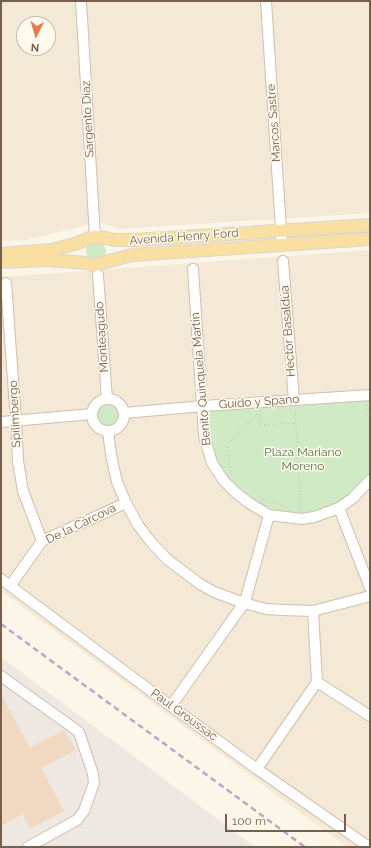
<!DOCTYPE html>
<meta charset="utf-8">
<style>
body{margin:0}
#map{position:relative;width:371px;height:848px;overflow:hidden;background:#fcf6e8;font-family:Raleway,sans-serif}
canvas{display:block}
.frame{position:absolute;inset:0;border:2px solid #765f4c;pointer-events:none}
.north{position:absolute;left:16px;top:16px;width:40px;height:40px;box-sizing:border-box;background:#fffaee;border:1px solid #c8bcad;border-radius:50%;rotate:185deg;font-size:11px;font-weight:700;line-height:16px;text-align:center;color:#765f4c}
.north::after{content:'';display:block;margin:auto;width:14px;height:18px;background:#e37e50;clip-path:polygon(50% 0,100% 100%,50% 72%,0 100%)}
.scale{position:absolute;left:225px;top:814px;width:121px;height:18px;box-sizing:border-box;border:2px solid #765f4c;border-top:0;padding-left:5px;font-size:12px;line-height:14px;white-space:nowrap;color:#765f4c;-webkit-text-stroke:3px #fffaee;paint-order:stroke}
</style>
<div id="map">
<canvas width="371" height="848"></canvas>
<div class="frame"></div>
<div class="north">N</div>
<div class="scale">100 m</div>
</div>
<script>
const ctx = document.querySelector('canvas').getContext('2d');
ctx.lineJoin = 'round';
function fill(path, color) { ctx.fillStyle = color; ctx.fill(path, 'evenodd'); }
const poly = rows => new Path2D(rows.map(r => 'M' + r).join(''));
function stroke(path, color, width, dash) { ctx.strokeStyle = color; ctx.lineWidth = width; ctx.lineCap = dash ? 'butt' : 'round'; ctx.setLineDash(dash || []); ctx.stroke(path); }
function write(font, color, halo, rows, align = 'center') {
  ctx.font = font + ' Raleway,sans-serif'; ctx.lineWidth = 3; ctx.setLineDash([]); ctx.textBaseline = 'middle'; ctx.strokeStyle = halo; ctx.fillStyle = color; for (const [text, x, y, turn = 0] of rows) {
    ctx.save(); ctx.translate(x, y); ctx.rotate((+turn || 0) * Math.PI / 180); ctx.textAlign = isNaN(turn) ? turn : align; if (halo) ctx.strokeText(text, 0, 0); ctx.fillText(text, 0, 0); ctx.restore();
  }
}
fill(poly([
 [1,1,370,1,370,213,119,229,99,222,26,240,1,241],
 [24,24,48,24,48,48,24,48],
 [370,250,370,847,347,847,1,591,1,277]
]), '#f4e9d6');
fill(poly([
 [1,657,255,847,1,847]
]), '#ede8e1');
fill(poly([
 '86 251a10 10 0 1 1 20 0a10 10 0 1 1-20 0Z',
 [370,400,370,472,364,482,352,493,341,501,325,509,312,513,284,513,268,510,229,483,209,452,205,411],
 '97 414a11 11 0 1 1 22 0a11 11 0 1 1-22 0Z'
]), '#d1eac6');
fill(poly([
 [1,694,30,748,64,730,76,750,41,768,64,811,30,829,23,814,1,826]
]), '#f1d8c0');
const minor = poly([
 [81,1,95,237],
 [266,1,282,245],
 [283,261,294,400],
 [193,269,204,436,212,463,224,481,235,492,249,503,269,515,302,519,314,517,339,508,353,498,370,480],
 [98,275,107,399],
 [6,283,16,421,18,461,23,491,42,541],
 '92 415a16 16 0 1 1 32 0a16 16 0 1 1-32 0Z',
 [124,413,203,406,370,395],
 [1,422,92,414],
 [108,431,111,455,117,482,126,503,138,525,151,542,168,560,200,584,214,592,244,603,266,609,283,610,313,611,370,596],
 [339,508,370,588],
 [1,579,171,706,257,769,369,847],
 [10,586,42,541,126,503],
 [1,676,79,732,93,774,94,783,84,811,77,820,28,847],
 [317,682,370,716],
 [171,706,242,606,246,598,269,515],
 [257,769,317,682,313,611]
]);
const major = poly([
 [1,254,51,250,75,244,89,238,95,237,101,237,114,240,134,240,370,225],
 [1,262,47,260,87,263,94,265,132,255,370,239]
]);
stroke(minor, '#cebfae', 12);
stroke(major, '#dbd5d0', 14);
stroke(poly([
 [365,405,370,411],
 [260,410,259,425,296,423],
 [295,410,301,510],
 [232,475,227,450,228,444,259,412],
 [262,499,287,507]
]), '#d6bba3', 1.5, [1, 3]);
stroke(minor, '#fff', 10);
stroke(major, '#f9e0a2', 12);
stroke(poly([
 [1,624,305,847]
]), '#baa6c6', 2.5, [6, 4]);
write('12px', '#765f4c', '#fffaee', [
 ["Sargento Díaz",88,119,-93],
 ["Marcos Sastre",274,123,-94],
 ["Avenida Henry Ford",184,237,-4],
 ["Héctor Basaldúa",288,331,-94],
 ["Monteagudo",102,337,-94],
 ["Benito Quinquela Martín",201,379,-95],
 ["Guido y Spano",259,402,-4],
 ["Spilimbergo",15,414,-93],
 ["De la Cárcova",81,524,-26],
 ["Paul Groussac",184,715,36]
]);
write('12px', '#507b44', '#fffaee', [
 ["Plaza Mariano",303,452],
 ["Moreno",303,466]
]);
</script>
